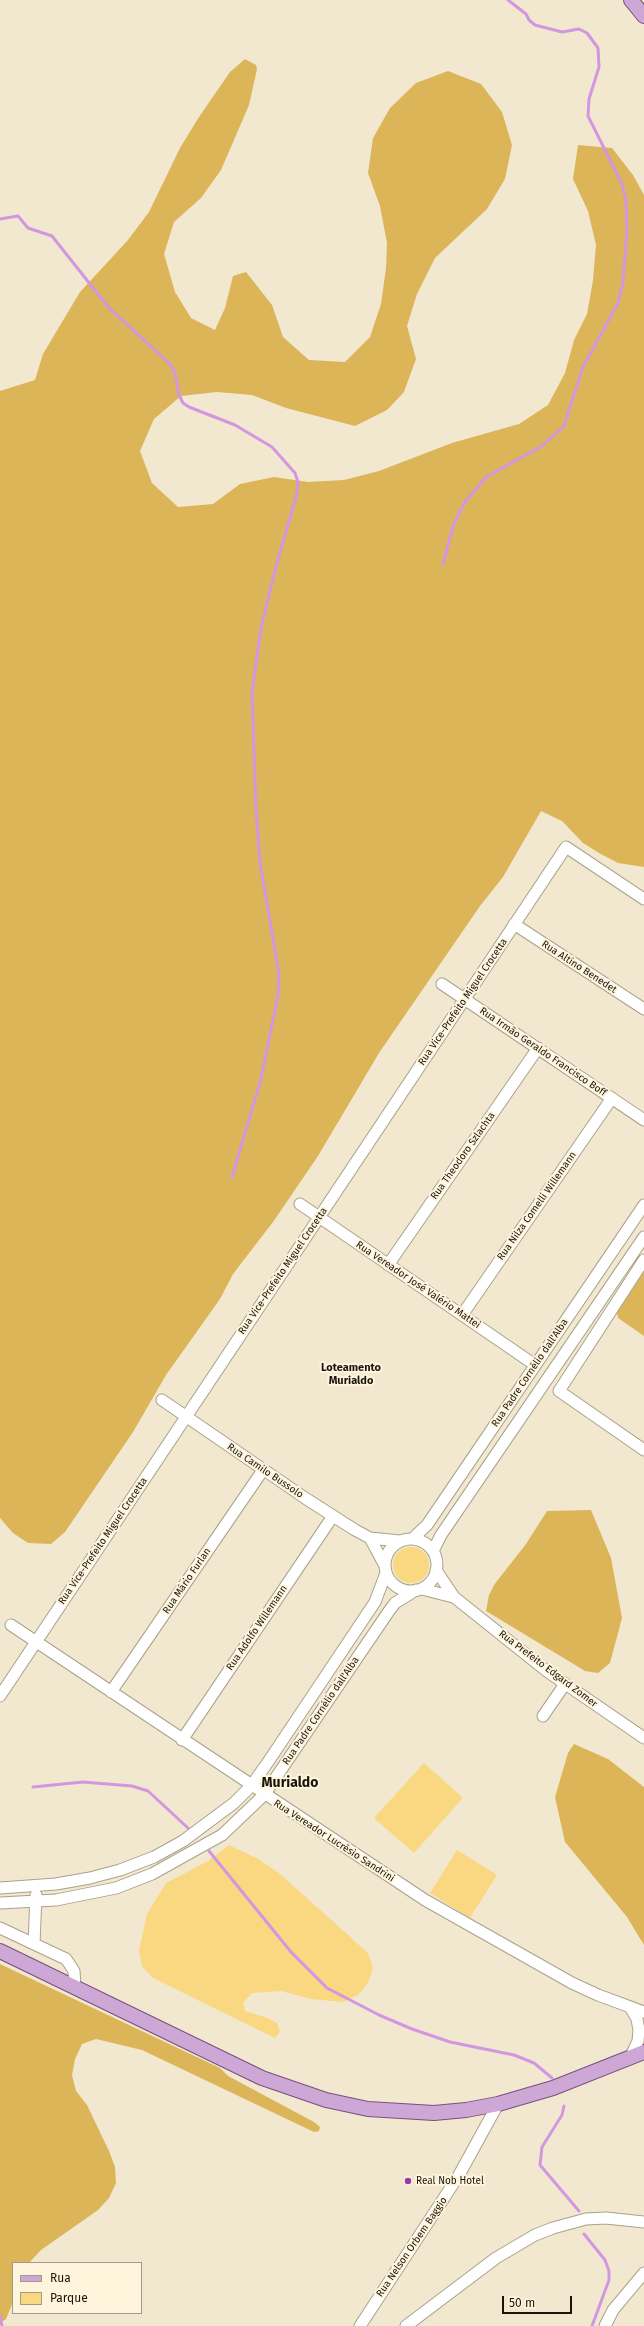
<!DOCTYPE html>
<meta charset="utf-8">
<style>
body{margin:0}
#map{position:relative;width:644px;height:2326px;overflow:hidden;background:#f2e8d0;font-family:"Fira Sans",sans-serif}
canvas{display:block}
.legend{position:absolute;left:12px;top:2262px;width:130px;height:52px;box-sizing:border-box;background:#fff5dd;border:1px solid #a39b89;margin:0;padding:5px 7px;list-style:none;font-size:12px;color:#18150c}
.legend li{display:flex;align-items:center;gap:8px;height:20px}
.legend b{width:20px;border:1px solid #a39b89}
.scale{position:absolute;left:502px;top:2296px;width:70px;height:18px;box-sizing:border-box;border:2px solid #18150c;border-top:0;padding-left:5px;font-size:12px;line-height:14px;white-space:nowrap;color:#18150c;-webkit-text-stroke:3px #fff5dd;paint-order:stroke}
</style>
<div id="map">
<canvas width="644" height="2326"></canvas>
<ul class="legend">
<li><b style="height:5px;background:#cda8d6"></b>Rua</li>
<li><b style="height:11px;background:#fad781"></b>Parque</li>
</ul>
<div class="scale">50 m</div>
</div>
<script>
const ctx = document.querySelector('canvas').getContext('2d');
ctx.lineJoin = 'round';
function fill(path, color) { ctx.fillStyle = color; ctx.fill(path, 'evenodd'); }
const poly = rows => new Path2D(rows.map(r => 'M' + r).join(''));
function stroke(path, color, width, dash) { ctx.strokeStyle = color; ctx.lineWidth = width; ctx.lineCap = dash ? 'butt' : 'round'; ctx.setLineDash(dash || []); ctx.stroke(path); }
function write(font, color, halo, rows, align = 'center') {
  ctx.font = font + ' "Fira Sans",sans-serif'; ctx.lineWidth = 4; ctx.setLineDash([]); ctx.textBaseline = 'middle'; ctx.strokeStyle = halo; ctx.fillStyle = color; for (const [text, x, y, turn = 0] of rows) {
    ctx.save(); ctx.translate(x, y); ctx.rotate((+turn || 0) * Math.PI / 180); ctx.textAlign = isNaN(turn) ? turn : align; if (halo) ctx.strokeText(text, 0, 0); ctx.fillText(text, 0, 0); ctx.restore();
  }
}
fill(poly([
 '393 1565a18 18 0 1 1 36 0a18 18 0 1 1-36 0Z',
 [424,1763,463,1798,414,1853,374,1818],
 [229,1845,258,1859,279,1873,368,1953,373,1968,368,1983,358,1995,343,2002,311,1999,281,1991,252,1993,243,2003,245,2011,268,2018,277,2023,280,2032,275,2038,153,1978,142,1966,139,1950,147,1914,166,1883,208,1861],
 [457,1850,497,1875,470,1918,430,1893]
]), '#fad781');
fill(poly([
 [245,59,256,65,257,69,249,105,221,170,201,198,174,222,164,254,175,292,191,318,215,330,225,308,233,276,246,272,272,305,283,337,309,360,345,362,370,337,381,304,386,268,387,243,380,206,368,173,373,138,390,108,416,83,448,71,481,84,502,112,512,145,505,179,487,209,435,258,417,294,407,326,416,359,404,392,387,410,355,426,286,408,252,395,217,392,181,396,154,419,140,451,152,483,178,507,213,504,240,484,274,477,308,482,344,480,379,471,452,443,519,424,548,405,565,373,574,340,587,314,593,280,596,245,588,211,573,179,578,145,612,148,633,175,644,195,644,867,618,863,599,853,583,843,562,821,541,811,503,877,480,906,379,1053,318,1156,273,1222,233,1274,220,1299,166,1375,133,1432,65,1532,51,1544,28,1543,13,1533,0,1518,0,391,35,380,43,354,80,292,128,240,149,212,180,148,199,117,230,72],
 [644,1272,644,1336,618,1318,617,1313],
 [591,1510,611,1558,622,1618,610,1663,598,1673,585,1671,486,1611,489,1595,494,1585,526,1544,547,1511],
 [574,1744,608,1759,644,1787,644,1945,627,1917,565,1842,555,1797,568,1753],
 [0,1964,220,2068,228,2076,314,2122,320,2127,319,2131,314,2132,142,2050,96,2039,82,2044,75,2059,72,2075,76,2091,87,2105,109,2151,115,2167,116,2183,109,2198,98,2210,41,2250,29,2263,13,2263,13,2302,6,2319,0,2323]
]), '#dbb558');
stroke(poly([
 [0,219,18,216,28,228,52,236,109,308,170,364,175,373,179,395,183,403,189,407,235,425,272,447,295,473,298,482,297,493,275,570,261,628,252,692,256,809,260,863,279,974,278,995,261,1079,232,1177],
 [443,564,454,523,465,502,486,477,542,446,564,426,583,367,618,303,623,282,627,229,626,201,622,184,588,116,589,99,599,67,598,48,587,33,579,29,562,32,535,25,529,20,526,14,508,0],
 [33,1787,83,1782,132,1786,148,1791,188,1828],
 [209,1851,291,1952,327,1988,379,2015,412,2029,450,2042,514,2055,534,2063,552,2078],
 [564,2106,562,2115,542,2147,540,2165,579,2211],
 [584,2234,605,2260,609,2271,609,2280,592,2326],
 [0,2316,2,2326]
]), '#d297e0', 3);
const minor = poly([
 [514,924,644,1009],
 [442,984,644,1120],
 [300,1204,535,1365],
 [644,1260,559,1391,644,1450],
 [388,1265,538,1048],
 [462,1315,612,1098],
 [162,1400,305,1498,355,1530,370,1538,400,1541],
 [370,1538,385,1566],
 [412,1539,427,1525,644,1205],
 '385 1565a26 26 0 1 1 52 0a26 26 0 1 1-52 0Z',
 [433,1551,441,1535,644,1237],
 [436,1570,454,1597,548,1672,644,1738],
 [422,1589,453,1597],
 [11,1625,425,1900,572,1983,598,1995,644,2012],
 [111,1692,263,1470],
 [0,1696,566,847,644,899],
 [543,1716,565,1684],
 [182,1740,333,1516],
 [0,1888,56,1884,90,1878,120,1870,154,1857,183,1841,234,1803,251,1786,266,1765,375,1602,386,1573],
 [0,1903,56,1900,116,1888,152,1874,222,1835,264,1795,389,1611,395,1603,416,1590],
 [0,1928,66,1959,74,1971,75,1987],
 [34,1944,36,1895],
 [630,2007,637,2019,639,2030,638,2041,630,2058],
 [360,2326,459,2175,498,2104],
 [406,2326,496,2258,535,2235,553,2228,586,2219,606,2218,644,2222],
 [605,2326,613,2310,644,2273]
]);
const major = poly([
 [631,0,644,16],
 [0,1951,262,2078,326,2100,368,2109,434,2113,466,2110,498,2104,553,2088,644,2052]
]);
stroke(minor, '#aaa18a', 13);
stroke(major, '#784f7d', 16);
stroke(minor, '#fff', 11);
stroke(major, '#cda8d6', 14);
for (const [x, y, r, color] of [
 [408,2181,4,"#943ca8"]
]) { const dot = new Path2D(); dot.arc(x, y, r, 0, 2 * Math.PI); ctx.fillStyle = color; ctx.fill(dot); stroke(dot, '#fff5dd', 1.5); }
write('10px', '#18150c', '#fff5dd', [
 ["Rua Altino Benedet",579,967,33],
 ["Rua Vice-Prefeito Miguel Crocetta",463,1002,-56],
 ["Rua Irmão Geraldo Francisco Boff",543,1052,34],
 ["Rua Theodoro Szlachta",463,1156,-55],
 ["Rua Nilza Comelli Willemann",537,1206,-55],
 ["Rua Vice-Prefeito Miguel Crocetta",283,1271,-56],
 ["Rua Vereador José Valério Mattei",418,1285,34],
 ["Rua Padre Cornélio dall'Alba",530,1373,-56],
 ["Rua Camilo Bussolo",265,1471,34],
 ["Rua Vice-Prefeito Miguel Crocetta",103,1541,-56],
 ["Rua Mário Furlan",187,1581,-56],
 ["Rua Adolfo Willemann",257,1628,-56],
 ["Rua Prefeito Edgard Zomer",548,1669,37],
 ["Rua Padre Cornélio dall'Alba",321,1711,-56],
 ["Rua Vereador Lucrésio Sandrini",334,1841,33],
 ["Rua Nelson Orbem Baggio",412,2247,-56]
]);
write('10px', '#18150c', '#fff5dd', [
 ["Real Nob Hotel",416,2181]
], 'left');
write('bold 11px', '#18150c', '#fff5dd', [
 ["Loteamento",351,1368],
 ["Murialdo",351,1381]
]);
write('bold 14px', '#18150c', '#fff5dd', [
 ["Murialdo",290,1783]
]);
</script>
